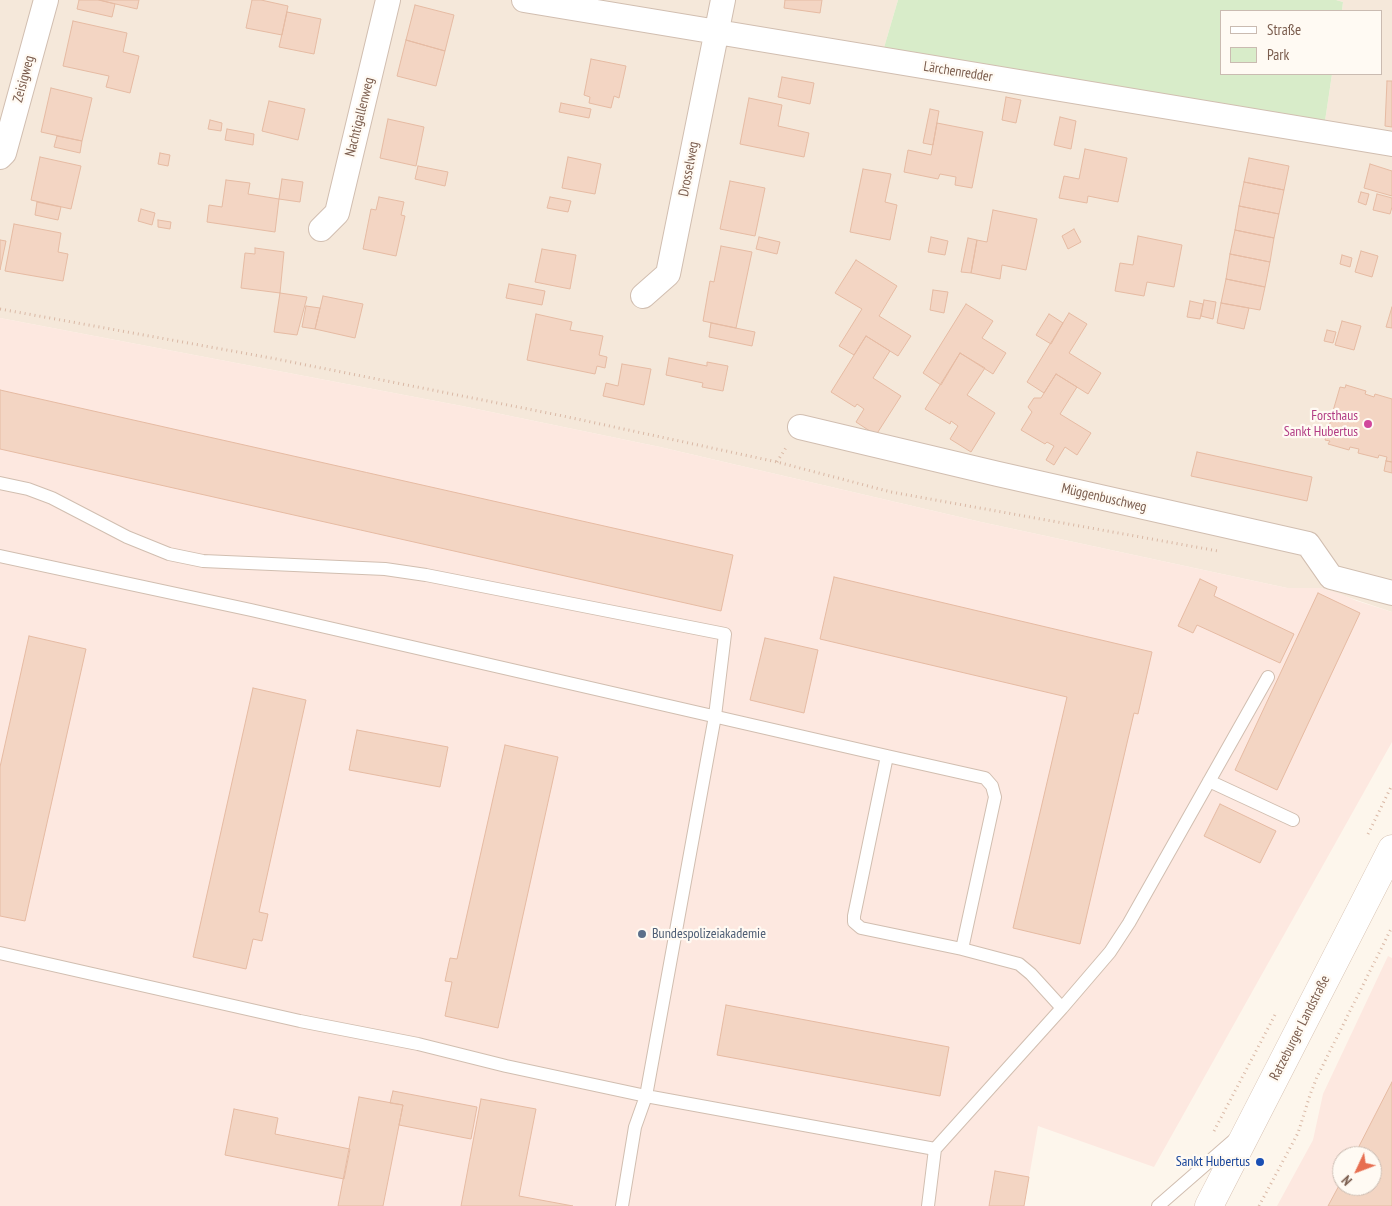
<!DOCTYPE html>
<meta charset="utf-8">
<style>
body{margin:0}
#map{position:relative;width:1392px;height:1206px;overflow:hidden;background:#fdf6ec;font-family:"PT Sans Narrow",sans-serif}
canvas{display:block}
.legend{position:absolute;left:1220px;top:10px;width:162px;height:65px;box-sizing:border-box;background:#fffaf3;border:1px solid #cabbb1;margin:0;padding:6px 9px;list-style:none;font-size:15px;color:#7a5c4d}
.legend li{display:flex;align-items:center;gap:10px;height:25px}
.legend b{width:25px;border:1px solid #cabbb1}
.north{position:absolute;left:1332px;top:1146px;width:50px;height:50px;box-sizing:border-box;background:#fffaf3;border:1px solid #cabbb1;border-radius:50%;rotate:227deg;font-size:14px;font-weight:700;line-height:20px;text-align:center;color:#7a5c4d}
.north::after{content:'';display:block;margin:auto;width:18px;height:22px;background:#e76f51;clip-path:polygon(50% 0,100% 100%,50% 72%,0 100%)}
</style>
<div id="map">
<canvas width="1392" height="1206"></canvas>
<ul class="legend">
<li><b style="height:6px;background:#fff"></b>Straße</li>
<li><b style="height:14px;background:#d8ecc9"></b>Park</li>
</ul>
<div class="north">N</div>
</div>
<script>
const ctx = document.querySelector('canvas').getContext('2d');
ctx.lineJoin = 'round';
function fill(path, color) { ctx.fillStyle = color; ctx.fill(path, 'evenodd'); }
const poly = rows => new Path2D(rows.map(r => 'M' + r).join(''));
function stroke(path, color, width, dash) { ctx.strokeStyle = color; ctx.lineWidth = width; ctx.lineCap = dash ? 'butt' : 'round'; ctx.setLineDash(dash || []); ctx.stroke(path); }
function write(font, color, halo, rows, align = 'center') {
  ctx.font = font + ' "PT Sans Narrow",sans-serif'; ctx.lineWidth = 4.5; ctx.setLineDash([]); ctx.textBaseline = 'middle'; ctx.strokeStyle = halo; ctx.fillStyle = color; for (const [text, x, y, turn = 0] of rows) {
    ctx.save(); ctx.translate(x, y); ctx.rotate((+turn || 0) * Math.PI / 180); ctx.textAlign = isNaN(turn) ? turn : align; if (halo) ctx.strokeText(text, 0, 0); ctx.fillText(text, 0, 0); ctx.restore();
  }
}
fill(poly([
 [0,0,898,0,883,51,1325,121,1332,74,1381,74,1381,11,1342,11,1343,2,1336,0,1392,0,1392,612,1321,588,1287,588,981,522,660,447,462,406,0,318]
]), '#f5e8da');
fill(poly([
 [0,318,462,406,660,447,981,522,1287,588,1321,588,1341,594,1357,601,1392,612,1392,742,1154,1167,1038,1126,1024,1206,0,1206],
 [1388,956,1392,958,1392,1206,1277,1206,1313,1140,1323,1094],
 [1342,1156,1372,1156,1372,1186,1342,1186]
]), '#fde8e0');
fill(poly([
 [898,0,1336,0,1343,2,1342,11,1221,11,1221,74,1332,74,1325,121,883,51]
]), '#d8ecc9');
const building = poly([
 [79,0,99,0,115,4,112,17,77,9,79,0],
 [99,0,139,0,137,9,99,0],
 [252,0,261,0,288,6,282,35,246,28,252,0],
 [785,0,822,0,820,13,784,8,785,0],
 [415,5,454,15,445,51,406,40,415,5],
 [287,12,321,19,314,54,279,47,287,12],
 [73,21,127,33,123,52,139,56,130,93,106,87,109,76,63,66,73,21],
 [406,40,445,51,436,86,397,76,406,40],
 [591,59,626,66,619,98,614,96,611,108,589,103,590,97,584,95,591,59],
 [782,77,814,83,810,104,778,97,782,77],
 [1387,81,1392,81,1392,127,1385,126,1387,81],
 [51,88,92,98,82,141,41,132,51,88],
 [1006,97,1021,100,1016,123,1002,120,1006,97],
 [749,98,782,105,778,126,809,133,804,157,740,144,749,98],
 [269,101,305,109,298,140,262,131,269,101],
 [561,103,591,109,589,118,559,112,561,103],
 [930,109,939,111,933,145,923,143,930,109],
 [1060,117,1076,121,1071,149,1054,145,1060,117],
 [388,119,424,127,416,166,380,158,388,119],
 [210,120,222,123,221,131,208,129,210,120],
 [937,123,983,132,972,188,955,185,956,177,940,174,938,179,904,172,908,150,931,155,937,123],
 [227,129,254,134,253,145,225,140,227,129],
 [57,136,82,141,80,153,54,147,57,136],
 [1085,149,1127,158,1118,202,1088,196,1087,203,1059,198,1064,176,1079,179,1085,149],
 [160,153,170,155,168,166,158,164,160,153],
 [40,157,81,166,71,209,31,200,40,157],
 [568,157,601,164,595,194,562,188,568,157],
 [1249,158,1289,166,1284,190,1244,182,1249,158],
 [1370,164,1392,171,1392,196,1364,188,1370,164],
 [418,166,448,172,445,186,415,179,418,166],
 [863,169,891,174,885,202,897,205,890,240,850,232,863,169],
 [282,179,303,182,300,202,279,199,282,179],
 [226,180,250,183,248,194,279,199,275,232,207,222,209,205,222,207,226,180],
 [730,181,765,188,755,236,720,229,730,181],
 [1244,182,1284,190,1279,214,1239,206,1244,182],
 [1361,192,1369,194,1366,205,1358,202,1361,192],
 [1377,194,1392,198,1392,207,1390,214,1373,210,1377,194],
 [379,197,404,202,401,215,405,216,396,256,363,249,371,209,376,210,379,197],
 [550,197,571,201,568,212,547,208,550,197],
 [37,202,61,207,58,220,35,215,37,202],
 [1239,206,1279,214,1274,238,1235,230,1239,206],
 [141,209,155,213,152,225,138,221,141,209],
 [993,210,1037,219,1026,270,1002,265,1000,279,971,273,977,240,987,242,993,210],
 [158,220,171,222,170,229,158,227,158,220],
 [14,224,61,233,58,252,68,254,63,281,5,271,14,224],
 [1074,229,1081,242,1068,249,1062,236,1074,229],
 [1235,230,1274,238,1270,262,1230,254,1235,230],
 [1138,236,1182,245,1174,287,1147,282,1144,296,1115,291,1120,263,1133,265,1138,236],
 [759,237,780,242,777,254,756,249,759,237],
 [931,237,948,241,945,255,928,252,931,237],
 [968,238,977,240,971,273,961,272,968,238],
 [0,240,6,241,0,270,0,240],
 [721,246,752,252,736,328,703,321,710,281,714,282,721,246],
 [255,248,284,252,280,293,241,288,245,253,255,254,255,248],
 [542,249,576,255,570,289,535,282,542,249],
 [1361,251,1378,256,1372,277,1355,272,1361,251],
 [1230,254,1270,262,1265,287,1226,279,1230,254],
 [1342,255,1352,258,1350,267,1340,264,1342,255],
 [856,260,897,286,879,316,911,336,898,356,866,336,854,355,839,346,862,309,835,293,856,260],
 [1226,279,1265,287,1260,310,1221,303,1226,279],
 [509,284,545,291,542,305,506,298,509,284],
 [933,290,948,292,944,313,930,310,933,290],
 [280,293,307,297,297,335,274,332,280,293],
 [323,296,363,304,355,338,315,329,323,296],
 [1204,300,1216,302,1213,319,1201,316,1204,300],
 [1190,301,1203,304,1200,319,1187,317,1190,301],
 [1221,303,1249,308,1244,329,1217,323,1221,303],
 [966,304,993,321,982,338,1006,353,993,374,960,353,941,385,923,373,966,304],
 [306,306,320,308,315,329,302,327,306,306],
 [1392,307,1392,328,1386,327,1392,307],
 [1069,313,1087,324,1069,353,1101,373,1088,394,1056,374,1044,393,1027,382,1069,313],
 [536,314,572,322,570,330,603,336,599,355,607,357,605,368,597,366,595,374,527,360,536,314],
 [1049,314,1063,323,1051,344,1036,335,1049,314],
 [1342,321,1361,326,1354,350,1335,345,1342,321],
 [711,323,755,332,752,346,709,337,711,323],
 [1327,330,1336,332,1333,343,1324,341,1327,330],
 [866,336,890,351,873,378,901,396,876,435,856,422,864,409,857,404,855,407,831,392,866,336],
 [960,353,985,368,967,395,995,413,971,452,950,439,958,426,951,421,950,424,925,409,960,353],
 [669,358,707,366,707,362,728,366,723,391,702,387,703,383,666,375,669,358],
 [622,364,651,369,644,405,603,396,606,383,618,386,622,364],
 [1056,374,1077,387,1060,414,1091,433,1077,455,1065,447,1054,465,1046,460,1054,446,1047,442,1045,444,1021,430,1032,412,1028,407,1034,398,1041,398,1056,374],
 [1346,385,1366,391,1365,394,1374,397,1375,394,1392,399,1392,462,1386,461,1387,457,1379,455,1378,458,1358,453,1359,449,1350,447,1349,450,1328,444,1330,441,1325,440,1332,416,1334,417,1336,412,1333,411,1340,387,1345,388,1346,385],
 [0,390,733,555,721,611,0,449,0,390],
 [1197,452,1312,477,1307,501,1191,476,1197,452],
 [1386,461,1392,462,1392,473,1384,471,1386,461],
 [834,577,1152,652,1138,714,1134,713,1080,944,1013,928,1067,697,820,639,834,577],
 [1200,579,1217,587,1214,596,1294,634,1280,663,1197,625,1193,633,1178,626,1200,579],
 [1318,593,1360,613,1277,790,1235,770,1318,593],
 [29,636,86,649,25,921,0,916,0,767,29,636],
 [765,638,818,650,804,713,750,700,765,638],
 [253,688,306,700,259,912,268,914,262,941,253,939,246,969,193,957,253,688],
 [357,730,448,747,440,787,349,770,357,730],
 [505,745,558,757,498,1028,445,1016,452,982,445,981,450,958,457,959,505,745],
 [1220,804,1276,831,1260,863,1204,836,1220,804],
 [726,1005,949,1047,940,1096,717,1055,726,1005],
 [1392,1082,1392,1206,1328,1206,1342,1180,1342,1186,1372,1186,1372,1156,1354,1156,1392,1082],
 [393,1091,477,1107,471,1139,399,1125,403,1105,390,1103,393,1091],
 [359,1097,403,1105,383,1206,338,1206,359,1097],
 [481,1099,536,1109,519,1196,573,1206,461,1206,481,1099],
 [234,1109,278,1118,275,1134,350,1149,344,1179,225,1155,234,1109],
 [995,1171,1029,1177,1024,1206,989,1206,995,1171]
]);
fill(building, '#f3d5c3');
stroke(building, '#e6bba3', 1);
const service = poly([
 [0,483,28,489,52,498,127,537,169,554,203,561,385,569,426,575,725,634,715,716,646,1096,635,1127,622,1206],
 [0,556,251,610,887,756],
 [1209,781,1293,820],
 [962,949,861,928,854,922,854,916,887,756,985,778,992,786,995,797,962,949,1019,964,1031,974,1062,1008],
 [0,953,300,1021,418,1044,506,1066,646,1096,935,1149,928,1206],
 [935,1149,1062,1008,1110,952,1129,923,1268,677],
 [1158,1206,1235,1139]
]);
const minor = poly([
 [524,0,1392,144],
 [0,157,4,153,46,0],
 [321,229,337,213,388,0],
 [643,296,668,274,723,0],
 [800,427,998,474,1308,544,1331,577,1392,593]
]);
const secondary = poly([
 [1209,1206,1392,849]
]);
stroke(service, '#d1beb0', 14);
stroke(minor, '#d1beb0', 26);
stroke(secondary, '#d6c0b0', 29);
stroke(poly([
 [0,309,271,358,563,416,777,462,891,492,1218,551],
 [777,462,787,446],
 [1368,834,1392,785],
 [1214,1131,1276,1013],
 [1259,1206,1298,1133,1310,1095,1317,1077,1392,927]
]), '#d9b8a5', 3, [1, 4]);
stroke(service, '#fff', 12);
stroke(minor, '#fff', 24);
stroke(secondary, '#fff', 28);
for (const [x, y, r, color] of [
 [1368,424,5,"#d1479c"],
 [642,934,5,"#5c6f8a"],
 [1260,1162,5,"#1a4fb4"]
]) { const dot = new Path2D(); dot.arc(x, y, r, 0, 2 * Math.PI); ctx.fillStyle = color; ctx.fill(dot); stroke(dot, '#fffaf3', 2); }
write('14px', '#7a5c4d', '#fffaf3', [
 ["Lärchenredder",958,72,9],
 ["Zeisigweg",24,79,-75],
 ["Nachtigallenweg",360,117,-76],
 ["Drosselweg",689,169,-79],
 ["Müggenbuschweg",1104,498,13],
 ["Ratzeburger Landstraße",1300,1028,-63]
]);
write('14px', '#b23c85', '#fffaf3', [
 ["Forsthaus",1358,416],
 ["Sankt Hubertus",1358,432]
], 'right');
write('14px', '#4e5e75', '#fffaf3', [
 ["Bundespolizeiakademie",652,934]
], 'left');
write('14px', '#164399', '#fffaf3', [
 ["Sankt Hubertus",1250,1162]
], 'right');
</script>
